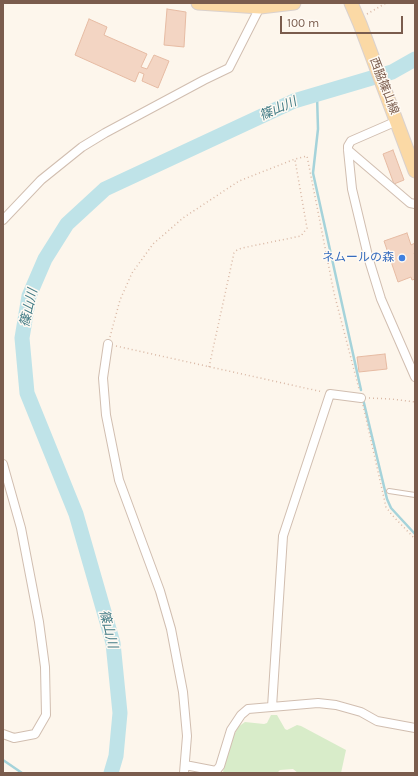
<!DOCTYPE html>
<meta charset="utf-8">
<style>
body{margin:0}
#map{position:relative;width:418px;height:776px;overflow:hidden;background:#fdf6ec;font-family:Karla,sans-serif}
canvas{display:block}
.frame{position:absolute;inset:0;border:4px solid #7a5c4d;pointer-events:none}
.scale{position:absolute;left:280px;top:16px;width:123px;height:18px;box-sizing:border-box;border:2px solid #7a5c4d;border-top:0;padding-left:5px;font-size:12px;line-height:14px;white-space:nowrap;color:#7a5c4d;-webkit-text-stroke:3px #fffaf3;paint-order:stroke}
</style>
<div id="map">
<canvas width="418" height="776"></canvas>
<div class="frame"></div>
<div class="scale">100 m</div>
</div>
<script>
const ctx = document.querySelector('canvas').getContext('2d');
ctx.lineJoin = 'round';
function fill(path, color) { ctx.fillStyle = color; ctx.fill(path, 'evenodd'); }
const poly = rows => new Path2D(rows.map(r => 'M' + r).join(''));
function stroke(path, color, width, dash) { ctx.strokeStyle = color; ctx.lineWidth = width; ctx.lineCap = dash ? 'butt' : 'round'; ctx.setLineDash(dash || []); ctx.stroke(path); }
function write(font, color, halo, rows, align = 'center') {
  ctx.font = font + ' Karla,"Noto Sans JP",sans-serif'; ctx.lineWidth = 3; ctx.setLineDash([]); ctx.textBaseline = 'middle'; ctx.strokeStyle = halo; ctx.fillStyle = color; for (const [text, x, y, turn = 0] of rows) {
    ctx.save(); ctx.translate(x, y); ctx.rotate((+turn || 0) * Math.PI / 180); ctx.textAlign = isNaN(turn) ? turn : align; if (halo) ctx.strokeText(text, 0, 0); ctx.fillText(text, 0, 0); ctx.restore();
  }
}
fill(poly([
 [271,715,277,715,285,729,287,730,297,725,301,726,346,750,341,773,298,773,293,769,280,770,277,773,223,773,225,754,238,727,245,722,264,724,267,723]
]), '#d8ecc9');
stroke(poly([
 [317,95,318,129,313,173,361,390],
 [363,399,387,499,391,508,415,534],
 [3,760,22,773]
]), '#a5d3da', 2.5);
stroke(poly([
 [111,773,116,756,120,713,113,643,76,514,27,393,22,338,29,296,45,259,67,224,105,189,294,101,392,72,415,59]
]), '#bfe3e8', 15);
const building = poly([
 [167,9,186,12,184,47,164,45,167,9],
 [89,19,107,27,104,35,147,54,141,67,147,69,154,55,169,61,158,88,142,81,144,74,139,72,135,82,75,55,89,19],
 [393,150,404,180,394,184,383,154,393,150],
 [407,233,411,245,415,243,415,252,414,253,415,256,415,279,412,280,411,277,398,282,384,241,407,233],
 [385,354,387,369,359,372,357,357,385,354]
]);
fill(building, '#f3d5c3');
stroke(building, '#e6bba3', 1);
const lane = poly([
 [389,491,415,495]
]);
const street = poly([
 [397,121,351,141,348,146,348,150,352,189,369,260,381,299,415,377],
 [348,150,410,203,415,204],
 [3,220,41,180,82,147,105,133,204,80,229,68,260,7],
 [108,344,103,378,106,415,119,480,160,591,171,629,183,692,187,736,184,773],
 [3,464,21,528,39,622,45,667,46,715,35,734,14,738,3,734],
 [272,707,283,536,330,394,361,398],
 [185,765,216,771,220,766,231,730,241,715,248,709,318,703,336,705,361,712,377,721,415,728]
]);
const primary = poly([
 [198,3,260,7,294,3],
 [351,3,360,24,415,171]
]);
stroke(lane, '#d1beb0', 6);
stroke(street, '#d1beb0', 10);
stroke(primary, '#dad1cd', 15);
stroke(poly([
 [367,14,386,3],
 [110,337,120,300,132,273,153,244,183,218,239,181,295,159,307,156,334,293,359,389],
 [116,346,323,392],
 [209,367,234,253,237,250,242,248,301,236,307,228,295,160],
 [369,398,391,399,415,402],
 [363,405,386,507,392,515,415,539]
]), '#d9b8a5', 1.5, [1, 3]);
stroke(lane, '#fff', 4);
stroke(street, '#fff', 8);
stroke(primary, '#fbd9a5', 13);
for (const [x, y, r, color] of [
 [402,258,4,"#3f7fe0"]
]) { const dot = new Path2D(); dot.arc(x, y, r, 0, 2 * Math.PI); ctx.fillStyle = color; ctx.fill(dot); stroke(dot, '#fffaf3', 1.5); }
write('12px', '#7a5c4d', '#fffaf3', [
 ["西脇篠山線",384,86,69]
]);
write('12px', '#366cbe', '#fffaf3', [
 ["ネムールの森",394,258]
], 'right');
write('italic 13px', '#437c86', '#fffaf3', [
 ["篠山川",278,109,-24],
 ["篠山川",29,308,-77],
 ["篠山川",108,629,76]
]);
</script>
